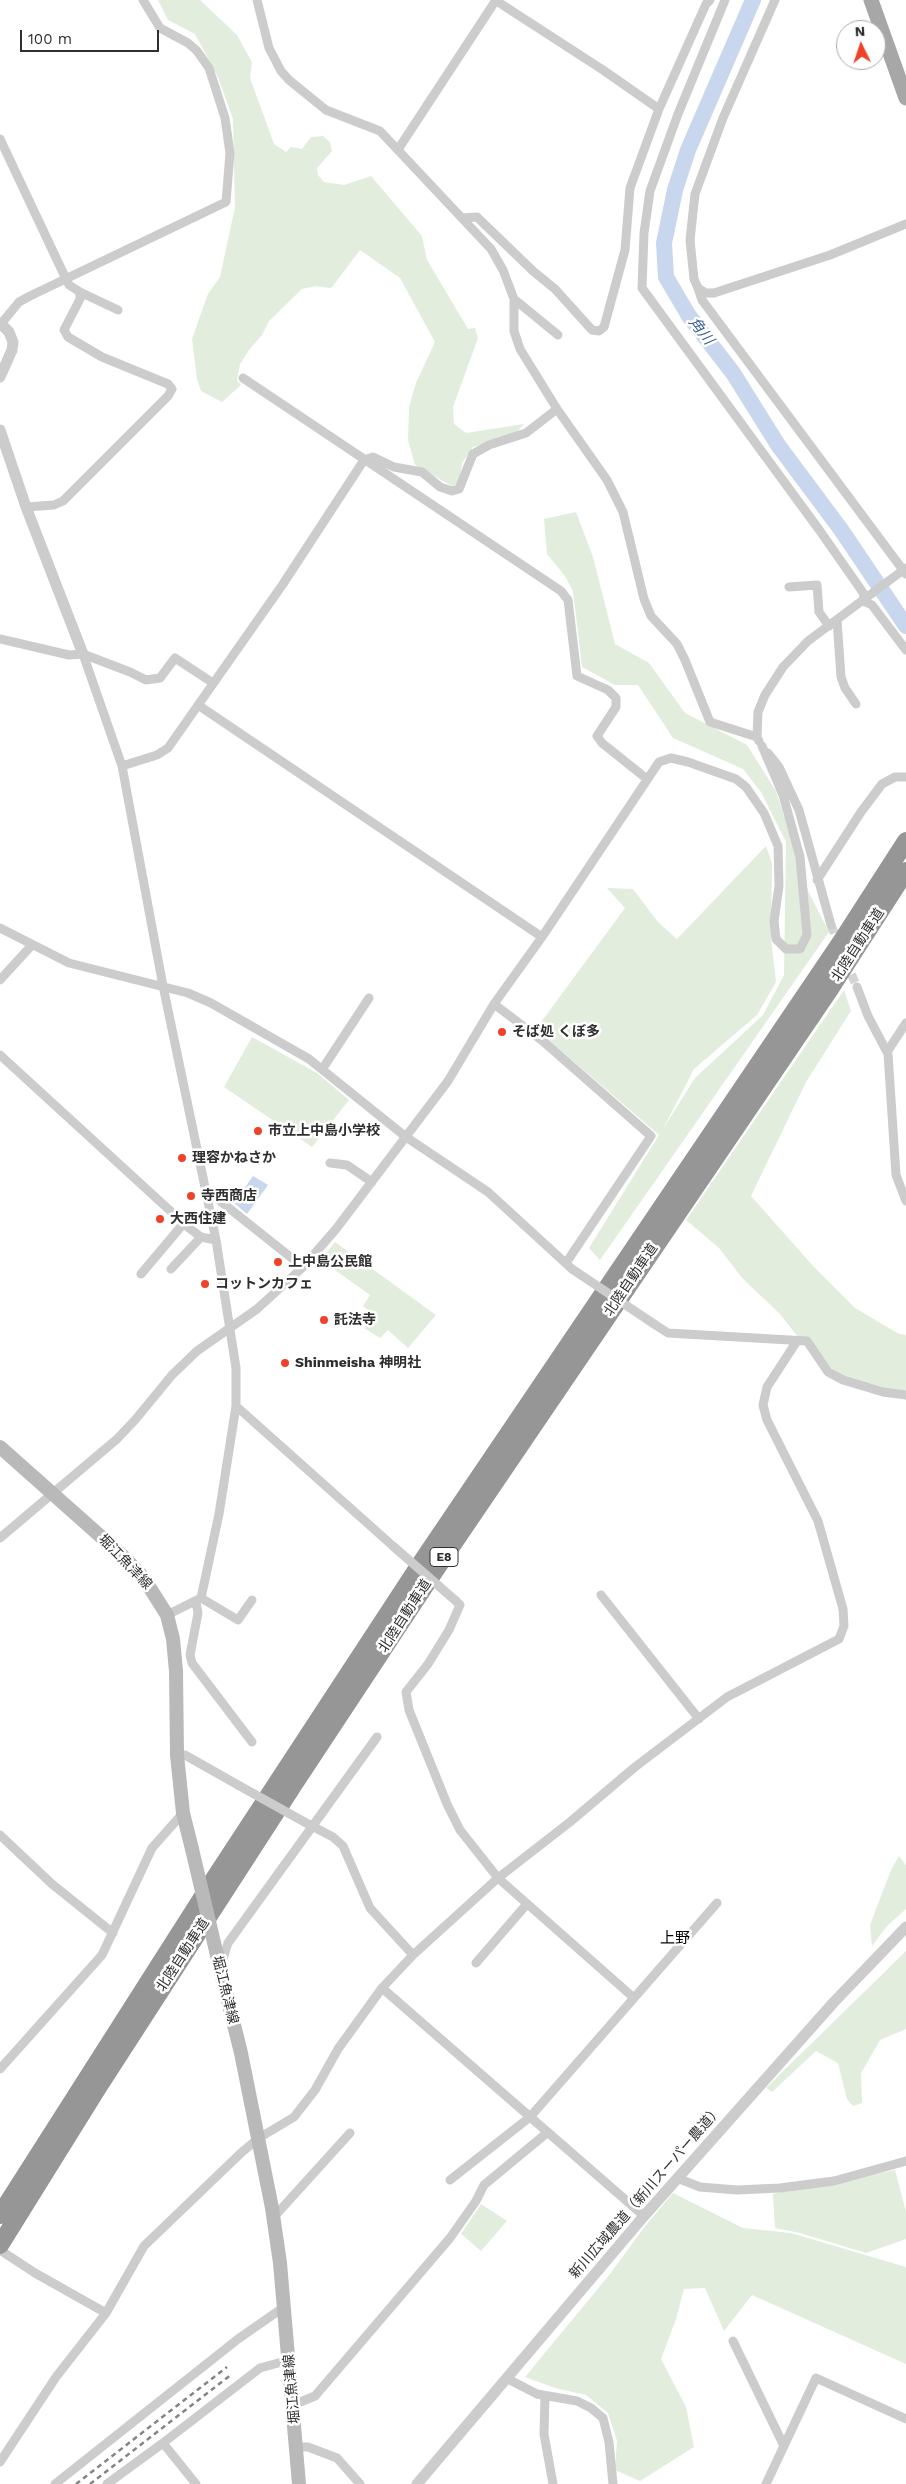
<!DOCTYPE html>
<meta charset="utf-8">
<style>
body{margin:0}
#map{position:relative;width:906px;height:2484px;overflow:hidden;background:#fff;font-family:"Work Sans",sans-serif}
canvas{display:block}
.north{position:absolute;left:836px;top:20px;width:50px;height:50px;box-sizing:border-box;background:#fff;border:1px solid #acacac;border-radius:50%;rotate:356deg;font-size:14px;font-weight:700;line-height:20px;text-align:center;color:#2f2f2f}
.north::after{content:'';display:block;margin:auto;width:18px;height:22px;background:#ee432a;clip-path:polygon(50% 0,100% 100%,50% 72%,0 100%)}
.scale{position:absolute;left:20px;top:30px;width:139px;height:22px;box-sizing:border-box;border:2px solid #2f2f2f;border-top:0;padding-left:6px;font-size:15px;line-height:18px;white-space:nowrap;color:#2f2f2f;-webkit-text-stroke:4px #fff;paint-order:stroke}
</style>
<div id="map">
<canvas width="906" height="2484"></canvas>
<div class="north">N</div>
<div class="scale">100 m</div>
</div>
<script>
const ctx = document.querySelector('canvas').getContext('2d');
ctx.lineJoin = 'round';
function fill(path, color) { ctx.fillStyle = color; ctx.fill(path, 'evenodd'); }
const poly = rows => new Path2D(rows.map(r => 'M' + r).join(''));
function stroke(path, color, width, dash) { ctx.strokeStyle = color; ctx.lineWidth = width; ctx.lineCap = dash ? 'butt' : 'round'; ctx.setLineDash(dash || []); ctx.stroke(path); }
function write(font, color, halo, rows, align = 'center') {
  ctx.font = font + ' "Work Sans","Noto Sans JP",sans-serif'; ctx.lineWidth = 5; ctx.setLineDash([]); ctx.textBaseline = 'middle'; ctx.strokeStyle = halo; ctx.fillStyle = color; for (const [text, x, y, turn = 0] of rows) {
    ctx.save(); ctx.translate(x, y); ctx.rotate((+turn || 0) * Math.PI / 180); ctx.textAlign = isNaN(turn) ? turn : align; if (halo) ctx.strokeText(text, 0, 0); ctx.fillText(text, 0, 0); ctx.restore();
  }
}
fill(poly([
 [158,0,200,0,237,35,252,62,250,78,274,144,286,152,291,147,302,149,311,137,323,136,330,142,332,151,317,168,318,175,324,182,344,185,371,176,422,236,427,260,468,329,475,328,478,338,453,407,454,424,466,433,524,424,515,434,473,447,462,463,459,485,452,486,415,465,408,440,409,407,416,383,435,342,400,278,360,250,332,287,330,288,315,286,302,289,269,321,262,335,249,350,240,364,237,380,241,385,222,402,201,391,197,379,192,339,208,294,220,277,235,207,233,119,218,77,195,34,168,20],
 [576,512,593,557,615,644,649,663,685,713,747,745,776,791,808,891,829,932,600,1260,589,1248,659,1135,536,1029,625,908,607,888,633,889,658,922,677,939,766,846,772,863,771,939,776,982,757,1015,694,1069,663,1129,695,1078,763,1015,784,975,786,842,761,792,743,769,673,738,638,685,615,685,582,667,573,591,565,576,547,554,544,519],
 [844,990,851,1011,806,1082,751,1196,814,1267,855,1308,899,1334,906,1335,906,1392,873,1388,826,1373,780,1314,743,1279,719,1248,686,1220],
 [252,1037,317,1073,349,1100,312,1147,224,1087],
 [335,1242,436,1315,408,1348,388,1330,380,1338,364,1328,373,1314,363,1306,370,1295,321,1260],
 [899,1856,906,1865,906,1909,887,1926,872,1946,870,1925,891,1870],
 [906,1951,906,2029,880,2040,861,2073,862,2103,853,2106,847,2099,838,2063,816,2051,772,2092,766,2088],
 [895,2170,906,2212,906,2239,866,2253,800,2233,775,2228,773,2194],
 [673,2193,743,2228,791,2233,906,2267,906,2364,752,2295,724,2331,705,2288,684,2289,676,2319,661,2359,686,2407,694,2447,640,2481,615,2470,617,2441,608,2413,586,2395,555,2388,525,2377,610,2274,646,2225],
 [481,2204,507,2221,481,2251,461,2234]
]), '#e2eddd');
fill(poly([
 [253,1176,268,1185,247,1214,234,1203]
]), '#c8d7ee');
stroke(poly([
 [753,0,688,150,675,190,664,243,666,277,689,316,733,373,778,445,842,531,906,626]
]), '#c8d7ee', 16);
stroke(poly([
 [831,925,839,945],
 [846,962,857,987]
]), '#d5d5d5', 9, [9, 4.5]);
stroke(poly([
 [257,0,269,48,281,71,289,80,326,110,380,131,491,249,503,270,514,299,514,331,520,349,557,409,607,480,623,512,644,599,651,616,677,644,685,660,710,722,757,737],
 [725,0,678,114,650,191,644,233,642,288,820,531,864,594,863,601,872,605,906,650],
 [659,109,706,4,710,0],
 [0,139,66,279,69,285,80,292,80,299,64,330,68,337,102,357,168,384,172,389,168,396,63,501,54,505,26,507],
 [399,148,496,0],
 [462,218,477,217,533,271,555,289,592,330,599,331,604,327,625,250,630,188,659,109,603,70,495,0],
 [906,224,830,255,714,293,706,293,698,288,702,300,906,574],
 [698,288,694,279,690,240,695,194,723,118,775,0],
 [80,292,118,310],
 [514,299,558,335],
 [1,324,19,302,30,296,226,202,230,153,225,118,209,68,197,51,188,43,160,28,143,0],
 [243,378,561,591,568,600,577,676,608,690,616,698,616,707,597,736,602,743,647,779],
 [789,587,817,585,819,612,829,626],
 [837,620,841,677,845,688,856,704],
 [0,639,69,655,83,654,130,672,146,680,160,678,175,658,213,683],
 [83,654,122,766,163,986,216,1240,236,1368,236,1406,219,1514,201,1598,167,1615],
 [198,705,542,937],
 [759,741,757,737,758,712,765,695,783,667,808,641,906,568],
 [768,753,779,767,799,810,831,925],
 [122,766,157,755,168,748,283,584,364,460,373,457,394,467,422,472,440,487,452,491,459,489,473,454,489,445,526,433,557,409],
 [817,880,861,812,882,784,895,777,906,777],
 [0,928,69,963,188,993,211,1003,309,1059,406,1137,488,1192,572,1269],
 [0,980,31,946],
 [857,987,868,1016,888,1054,896,1175,906,1201],
 [494,1004,544,1042,651,1136,566,1263],
 [887,1052,906,1023],
 [0,1055,189,1228,201,1237,216,1240],
 [323,1068,369,998],
 [330,1163,347,1165,372,1182],
 [205,1189,303,1267],
 [171,1269,201,1237],
 [141,1274,184,1223],
 [654,1324,668,1333,807,1341,828,1372,843,1380,883,1392,906,1395],
 [236,1406,394,1547],
 [0,1538,117,1439,135,1420,172,1375,197,1351,257,1309,303,1267,336,1229,448,1081,494,1004,542,937,659,762,671,758,688,762,736,779,746,787,764,813,778,846,779,886,774,921,776,939,786,949,800,949,807,935,800,857,783,795,762,746],
 [601,1595,699,1719],
 [201,1598,238,1620,252,1600],
 [456,1601,460,1605,449,1630,428,1664,406,1692,409,1710,447,1804,460,1830,498,1878,634,1998],
 [196,1602,198,1613,190,1655,192,1663,252,1742],
 [177,1755,185,1755,238,1785],
 [308,1824,333,1837,343,1846,370,1908,413,1955],
 [0,1835,52,1884,113,1933],
 [476,1963,526,1905],
 [221,1965,228,1943,377,1737],
 [382,1988,644,2216],
 [0,2069,102,1955,152,1848,183,1813],
 [677,2178,700,2187,737,2190,780,2188,834,2181,906,2161],
 [450,2180,530,2117,717,1903],
 [273,2218,350,2133],
 [0,2250,35,2273,106,2313],
 [733,2341,784,2446],
 [506,2378,537,2394,577,2401,591,2408,603,2418,609,2442,613,2484],
 [545,2396,544,2434,553,2484],
 [293,2405,315,2396,450,2238,476,2201,484,2185,548,2132],
 [297,2447,308,2447,337,2458,360,2484],
 [0,2462,56,2377,106,2313,144,2246,242,2152,259,2138,294,2117,315,2090,338,2049,382,1988,413,1955,498,1878,570,1822,635,1767,727,1697,839,1639,844,1626,843,1609,818,1521,767,1420,763,1405,767,1387,797,1341],
 [55,2484,238,2339,284,2307],
 [107,2484,163,2443],
 [196,2484,163,2443,260,2368,289,2360],
 [766,2484,816,2378,906,2419]
]), '#ccc', 9);
stroke(poly([
 [0,323,9,332,13,342,12,350,0,377],
 [0,430,26,507,83,654],
 [417,2484,644,2216,834,2002,906,1927]
]), '#ccc', 11);
stroke(poly([
 [0,1447,125,1558,143,1577,167,1615,173,1639,176,1671,177,1755,183,1813,192,1849],
 [220,1968,241,2053,272,2208,280,2263,299,2484]
]), '#b9b9b9', 14);
stroke(poly([
 [871,0,906,98]
]), '#a7a7a7', 15);
stroke(poly([
 [0,2215,214,1879,423,1560,841,942,906,841],
 [0,2245,97,2089,294,1784,436,1569,828,992,906,871]
]), '#969696', 18);
stroke(poly([
 [76,2484,227,2367],
 [90,2484,232,2374]
]), '#848484', 2.5, [5, 4]);
stroke(poly([
 [572,1269,654,1324],
 [394,1547,456,1601],
 [238,1785,308,1824]
]), '#ccc', 9);
stroke(poly([
 [192,1849,220,1968]
]), '#b9b9b9', 14);
for (const [x, y, r, color] of [
 [502,1032,5,"#ee432a"],
 [258,1131,5,"#ee432a"],
 [182,1158,5,"#ee432a"],
 [191,1196,5,"#ee432a"],
 [160,1219,5,"#ee432a"],
 [278,1262,5,"#ee432a"],
 [205,1284,5,"#ee432a"],
 [324,1320,5,"#ee432a"],
 [285,1363,5,"#ee432a"]
]) { const dot = new Path2D(); dot.arc(x, y, r, 0, 2 * Math.PI); ctx.fillStyle = color; ctx.fill(dot); stroke(dot, '#fff', 2); }
for (const [x, y, w] of [
 [444,1557,28]
]) { const box = new Path2D(); box.roundRect(x - w / 2, y - 9.5, w, 19, 4); ctx.fillStyle = '#fff'; ctx.fill(box); stroke(box, '#2f2f2f', 1); }
write('bold 12px', '#2f2f2f', null, [
 ["E8",444,1557]
]);
write('14px', '#2f2f2f', '#fff', [
 ["北陸自動車道",858,945,-57],
 ["北陸自動車道",631,1280,-56],
 ["堀江魚津線",125,1562,46],
 ["北陸自動車道",405,1616,-57],
 ["北陸自動車道",183,1955,-57],
 ["堀江魚津線",225,1990,76],
 ["新川広域農道（新川スーパー農道）",646,2192,-49],
 ["堀江魚津線",292,2389,-95]
]);
write('bold 14px', '#2f2f2f', '#fff', [
 ["そば処 くぼ多",512,1032],
 ["市立上中島小学校",268,1131],
 ["理容かねさか",192,1158],
 ["寺西商店",201,1196],
 ["大西住建",170,1219],
 ["上中島公民館",288,1262],
 ["コットンカフェ",215,1284],
 ["託法寺",334,1320],
 ["Shinmeisha 神明社",295,1363]
], 'left');
write('italic 15px', '#395f96', '#fff', [
 ["角川",701,331,52]
]);
write('15px', '#000', '#fff', [
 ["上野",675,1939]
]);
</script>
